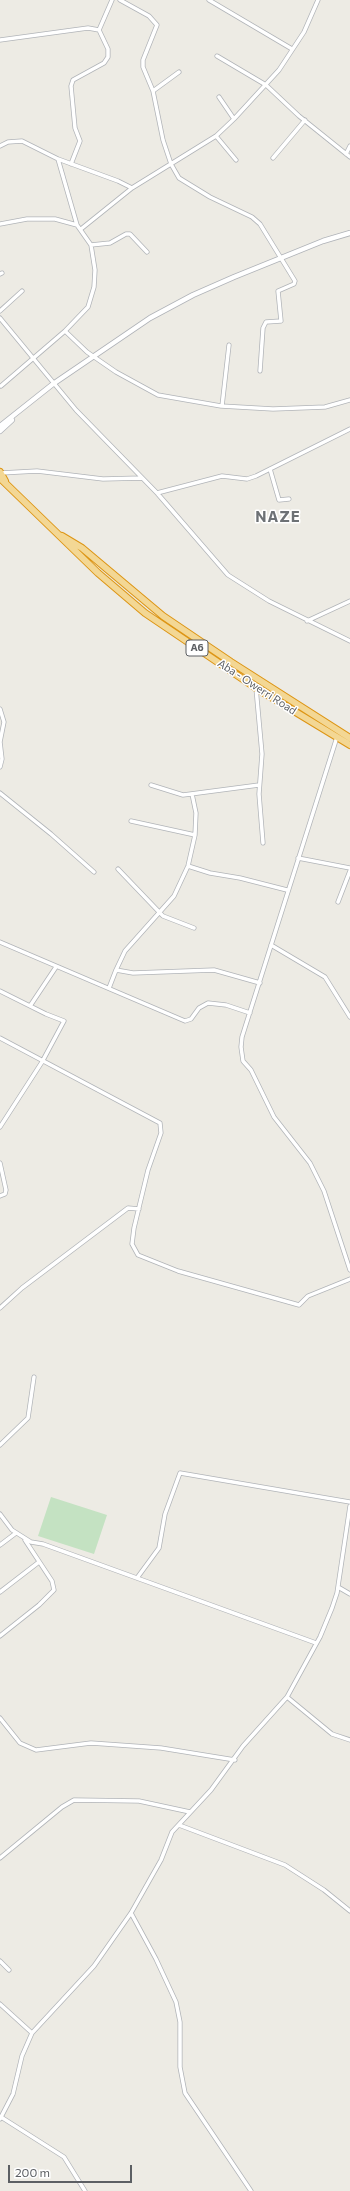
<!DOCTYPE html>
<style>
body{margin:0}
#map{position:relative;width:350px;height:2191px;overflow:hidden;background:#edebe4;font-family:Commissioner,sans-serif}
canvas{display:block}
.scale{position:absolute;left:8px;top:2165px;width:124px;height:18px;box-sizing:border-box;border:2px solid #5c5f63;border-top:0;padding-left:5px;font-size:12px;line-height:14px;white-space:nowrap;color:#5c5f63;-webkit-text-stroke:3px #fff;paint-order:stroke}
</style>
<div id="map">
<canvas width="350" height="2191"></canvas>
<div class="scale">200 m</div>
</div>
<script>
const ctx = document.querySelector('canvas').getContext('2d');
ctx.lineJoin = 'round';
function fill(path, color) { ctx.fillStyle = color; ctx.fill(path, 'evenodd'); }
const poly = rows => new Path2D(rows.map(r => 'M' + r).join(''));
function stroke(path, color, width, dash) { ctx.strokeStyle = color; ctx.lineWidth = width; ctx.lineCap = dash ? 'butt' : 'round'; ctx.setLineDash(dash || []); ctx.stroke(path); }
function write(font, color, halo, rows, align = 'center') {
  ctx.font = font + ' Commissioner,sans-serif'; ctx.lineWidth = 3; ctx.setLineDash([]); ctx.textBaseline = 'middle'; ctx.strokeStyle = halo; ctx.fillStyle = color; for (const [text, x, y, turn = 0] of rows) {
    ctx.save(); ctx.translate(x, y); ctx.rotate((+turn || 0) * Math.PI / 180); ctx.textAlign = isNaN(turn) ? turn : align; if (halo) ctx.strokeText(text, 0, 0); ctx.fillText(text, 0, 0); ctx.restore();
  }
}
fill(poly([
 [51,1497,107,1515,94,1554,38,1536]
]), '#c4e2c2');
const street = poly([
 [120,0,149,16,157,25,143,60,143,67,153,91,163,140,171,164,179,178,210,197,252,217,260,224,295,281,294,284,278,291,281,321,266,322,263,328,260,371],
 [209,0,292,49],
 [0,40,88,28,99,30],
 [217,56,266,85,299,116,350,157],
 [153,91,179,72],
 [219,97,234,119],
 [216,136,236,160],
 [0,146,8,142,22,141,58,159,77,225],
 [346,154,350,146],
 [273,158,305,120],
 [58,159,118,181,132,188],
 [71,164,80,141,75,128,71,86,73,80,104,63,108,57,108,49,99,30,112,0],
 [0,224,27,219,55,219,77,225,91,245,95,270,94,287,88,307,65,331,1,386],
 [81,229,132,188,216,136,234,119,279,70,304,32,318,0],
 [91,245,110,243,126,234,130,234,147,252],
 [0,274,2,273],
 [0,311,22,291],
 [0,318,76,410,157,493,228,575,269,601,350,641],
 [65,331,87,352,116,372,158,395,221,406,273,409,325,407,350,400],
 [222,406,229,345],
 [270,469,279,500,289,499],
 [1,473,37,471,103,479,142,478],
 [157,493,222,476,247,479,256,476,350,429],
 [307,621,350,601],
 [256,688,262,754,259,794,263,843],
 [0,709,4,722,0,742,2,759,0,767],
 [337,737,242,1037,241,1047,243,1061,251,1070,274,1117,310,1163,324,1191,350,1270],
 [151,785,183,795,259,785],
 [0,793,51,834,94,872],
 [131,821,195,835],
 [298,858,350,868],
 [188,866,210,873,240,878,287,890],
 [118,869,163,916,194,928],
 [338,902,350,871],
 [0,942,185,1021,191,1019,199,1008,208,1003,226,1005,250,1013],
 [271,945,325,977,350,1017],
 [116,970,133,973,214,970,260,983],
 [109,988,116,970,125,951,174,896,188,866,195,835,196,813,192,794],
 [0,991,46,1014,64,1021,42,1062,0,1127],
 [30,1006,56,967],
 [0,1038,160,1123,161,1133,148,1170,134,1228,132,1244,138,1255,178,1271,299,1305,308,1296,350,1279],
 [0,1163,6,1190,5,1194,0,1196],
 [0,1308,22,1288,124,1211,128,1208,139,1209],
 [0,1445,28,1418,34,1377],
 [0,1514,12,1530,31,1542,43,1544,316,1643],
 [0,1545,16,1533],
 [137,1578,159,1548,165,1514,180,1473,350,1502],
 [338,1587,350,1594],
 [0,1592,39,1562],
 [0,1636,39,1605,54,1590,52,1581,25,1540],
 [287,1697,332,1734,350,1740],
 [0,1718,20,1743,36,1750,91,1743,161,1748,235,1760],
 [179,1825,285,1865,324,1890,350,1911],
 [0,1858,62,1807,74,1800,139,1801,190,1812],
 [131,1913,156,1959,176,2002,180,2022,180,2067,185,2093,251,2191],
 [0,1961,9,1970],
 [0,2004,32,2033],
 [1,2117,64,2157,85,2191],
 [0,2119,13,2094,22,2056,32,2033,94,1966,131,1913,161,1860,172,1832,211,1790,243,1746,287,1697,320,1637,332,1608,337,1593,350,1506]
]);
const secondary = poly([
 [0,426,53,384,150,318,193,295,234,277,323,241,350,233],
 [0,431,12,420]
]);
const highway = poly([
 [0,472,5,481],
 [0,478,98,573,145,613,256,688,350,745],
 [62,536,82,548,163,616,231,662,350,738]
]);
stroke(street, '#b1b4b8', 5);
stroke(secondary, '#b0b3b8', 6);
stroke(highway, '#dd9514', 8);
stroke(street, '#fff', 3.5);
stroke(secondary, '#fff', 4.5);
stroke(highway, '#f3d794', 6);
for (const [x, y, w] of [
 [197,648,22]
]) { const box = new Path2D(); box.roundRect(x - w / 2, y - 8, w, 16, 3); ctx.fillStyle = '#fff'; ctx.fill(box); stroke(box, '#5c5f63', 1); }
write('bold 10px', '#5c5f63', null, [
 ["A6",197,648]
]);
write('11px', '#5c5f63', '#fff', [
 ["Aba - Owerri Road",257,687,33]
]);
ctx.letterSpacing = '1px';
write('bold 15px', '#6d7175', '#fff', [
 ["NAZE",278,517]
]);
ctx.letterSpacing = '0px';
</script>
